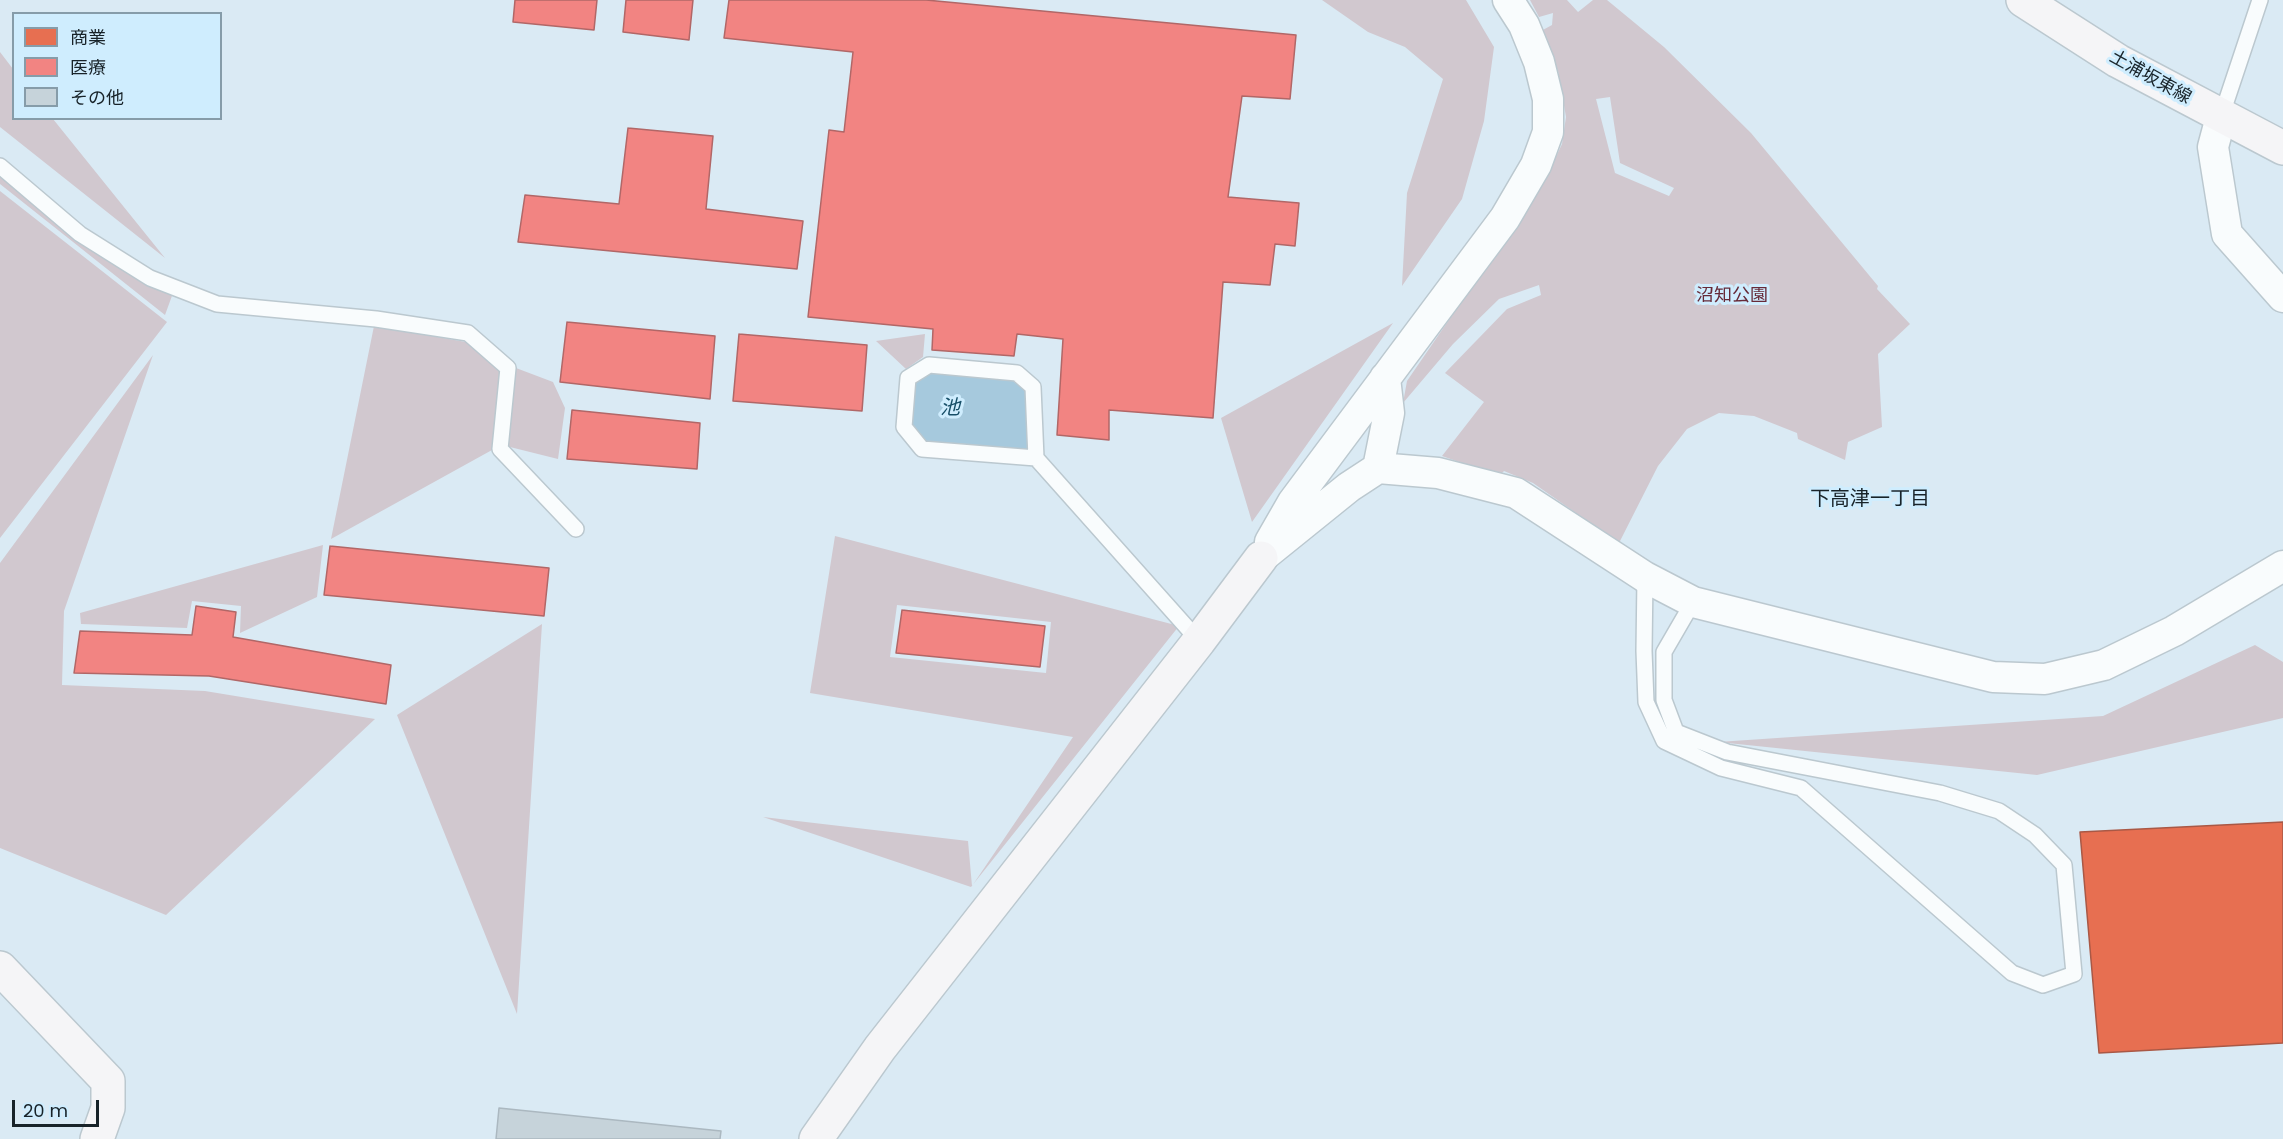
<!DOCTYPE html>
<meta charset="utf-8">
<style>
body{margin:0}
#map{position:relative;width:2283px;height:1139px;overflow:hidden;background:#daeaf4;font-family:Poppins,"Noto Sans JP",sans-serif}
canvas{display:block}
.legend{position:absolute;left:12px;top:12px;width:210px;height:108px;box-sizing:border-box;background:#cfedfe;border:2px solid #869ca9;margin:0;padding:8px 10px;list-style:none;font-size:18px;color:#182329}
.legend li{display:flex;align-items:center;gap:12px;height:30px}
.legend b{width:30px;border:2px solid #869ca9}
.scale{position:absolute;left:12px;top:1100px;width:87px;height:27px;box-sizing:border-box;border:3px solid #182329;border-top:0;padding-left:8px;font-size:18px;line-height:21px;white-space:nowrap;color:#182329;-webkit-text-stroke:4px #cfedfe;paint-order:stroke}
</style>
<div id="map">
<canvas width="2283" height="1139"></canvas>
<ul class="legend">
<li><b style="height:16px;background:#e76f51"></b>商業</li>
<li><b style="height:16px;background:#f28482"></b>医療</li>
<li><b style="height:16px;background:#c6d3da"></b>その他</li>
</ul>
<div class="scale">20 m</div>
</div>
<script>
const ctx = document.querySelector('canvas').getContext('2d');
ctx.lineJoin = 'round';
function fill(path, color) { ctx.fillStyle = color; ctx.fill(path, 'evenodd'); }
const poly = rows => new Path2D(rows.map(r => 'M' + r).join(''));
function stroke(path, color, width, dash) { ctx.strokeStyle = color; ctx.lineWidth = width; ctx.lineCap = dash ? 'butt' : 'round'; ctx.setLineDash(dash || []); ctx.stroke(path); }
function write(font, color, halo, rows, align = 'center') {
  ctx.font = font + ' Poppins,"Noto Sans JP",sans-serif'; ctx.lineWidth = 6; ctx.setLineDash([]); ctx.textBaseline = 'middle'; ctx.strokeStyle = halo; ctx.fillStyle = color; for (const [text, x, y, turn = 0] of rows) {
    ctx.save(); ctx.translate(x, y); ctx.rotate((+turn || 0) * Math.PI / 180); ctx.textAlign = isNaN(turn) ? turn : align; if (halo) ctx.strokeText(text, 0, 0); ctx.fillText(text, 0, 0); ctx.restore();
  }
}
fill(poly([
 [1322,0,1466,0,1494,47,1484,121,1462,199,1402,286,1407,193,1443,79,1405,47,1368,32],
 [1530,0,1567,0,1578,12,1593,0,1607,0,1664,47,1751,133,1878,286,1877,289,1910,324,1878,354,1882,427,1848,442,1845,460,1798,439,1797,433,1754,416,1719,413,1687,429,1658,466,1619,543,1533,483,1504,471,1499,476,1442,456,1484,402,1445,373,1507,309,1541,295,1539,285,1499,299,1453,344,1403,403,1407,381,1545,180,1562,144,1566,117,1558,71,1541,31,1552,25,1553,13,1539,17],
 [1610,97,1620,163,1674,188,1669,196,1615,173,1596,99],
 [0,52,13,69,14,118,53,119,165,258,0,127],
 [0,176,75,239,148,286,173,293,165,315,0,184],
 [0,191,167,322,0,538],
 [1393,323,1252,522,1221,418],
 [374,326,466,342,502,371,492,450,331,539],
 [925,334,923,357,906,369,876,341],
 [153,355,64,611,62,685,205,691,375,719,166,915,0,848,0,563],
 [516,368,553,382,565,408,558,459,506,446],
 [835,536,1179,626,971,887,763,817,968,841,972,886,1073,737,810,693],
 [897,605,1051,622,1046,673,890,657],
 [323,545,317,597,240,633,241,606,192,601,187,628,81,624,80,613],
 [542,624,517,1014,397,715],
 [2255,645,2283,662,2283,718,2037,775,1718,742,2103,716]
]), '#d1c8cf');
fill(poly([
 [932,372,1013,381,1026,391,1030,452,927,443,912,426,916,382]
]), '#a6c9dd');
const shops = poly([
 [2283,822,2283,1043,2099,1053,2080,832,2283,822]
]);
fill(shops, '#e76f51');
stroke(shops, '#a95845', 1.5);
const health = poly([
 [515,0,597,0,594,30,513,22,515,0],
 [626,0,693,0,689,40,623,32,626,0],
 [729,0,926,0,1296,35,1290,99,1242,96,1228,197,1299,203,1295,246,1275,244,1270,285,1223,282,1213,418,1109,410,1109,440,1057,435,1063,339,1017,334,1014,356,932,350,933,329,808,317,829,130,844,132,853,52,724,38,729,0],
 [628,128,713,136,706,209,803,221,797,269,518,242,525,195,619,204,628,128],
 [567,322,715,336,710,399,560,382,567,322],
 [739,334,867,345,862,411,733,401,739,334],
 [572,410,700,423,697,469,567,459,572,410],
 [330,546,549,568,544,616,324,595,330,546],
 [196,606,236,612,233,637,391,665,386,704,209,676,74,673,80,631,192,635,196,606],
 [902,610,1045,626,1040,667,896,653,902,610]
]);
fill(health, '#f28482');
stroke(health, '#b16767', 1.5);
const building = poly([
 [499,1108,721,1131,720,1139,496,1139,499,1108]
]);
fill(building, '#c6d3da');
stroke(building, '#abb8c0', 1.5);
const lane = poly([
 [2221,117,2260,0],
 [0,166,80,234,150,278,217,304,376,319,468,333,508,368,500,449,576,529],
 [1036,458,1033,387,1017,373,929,365,908,378,904,427,922,449,1036,458,1199,641],
 [1645,577,1644,651,1646,702,1664,741,1721,768,1801,788,2012,973,2043,985,2074,974,2064,865,2035,835,1999,811,1940,793,1727,752,1676,732,1664,700,1664,652,1693,602]
]);
const street = poly([
 [2221,117,2213,147,2227,234,2283,297],
 [1378,468,1389,413,1385,378],
 [1270,542,1293,502,1505,218,1536,165,1548,132,1548,99,1539,62,1524,25,1508,0],
 [1261,558,1349,487,1378,468,1438,473,1516,493,1645,577,1693,602,1993,677,2045,679,2104,665,2174,631,2283,566]
]);
const secondary = poly([
 [2023,0,2118,61,2283,148],
 [0,968,108,1081,108,1108,97,1139],
 [816,1139,880,1048,1199,641,1261,558]
]);
stroke(lane, '#bbc8cf', 18);
stroke(street, '#bbc8cf', 33);
stroke(secondary, '#bbc8cf', 36);
stroke(lane, '#f9fcfd', 15);
stroke(street, '#f9fcfd', 30);
stroke(secondary, '#f5f5f7', 33);
write('18px', '#182329', '#cfedfe', [
 ["土浦坂東線",2150,78,29]
]);
write('18px', '#662a38', '#cfedfe', [
 ["沼知公園",1732,296]
]);
write('italic 20px', '#164e67', '#cfedfe', [
 ["池",950,409]
]);
write('20px', '#182329', '#cfedfe', [
 ["下高津一丁目",1870,500]
]);
</script>
